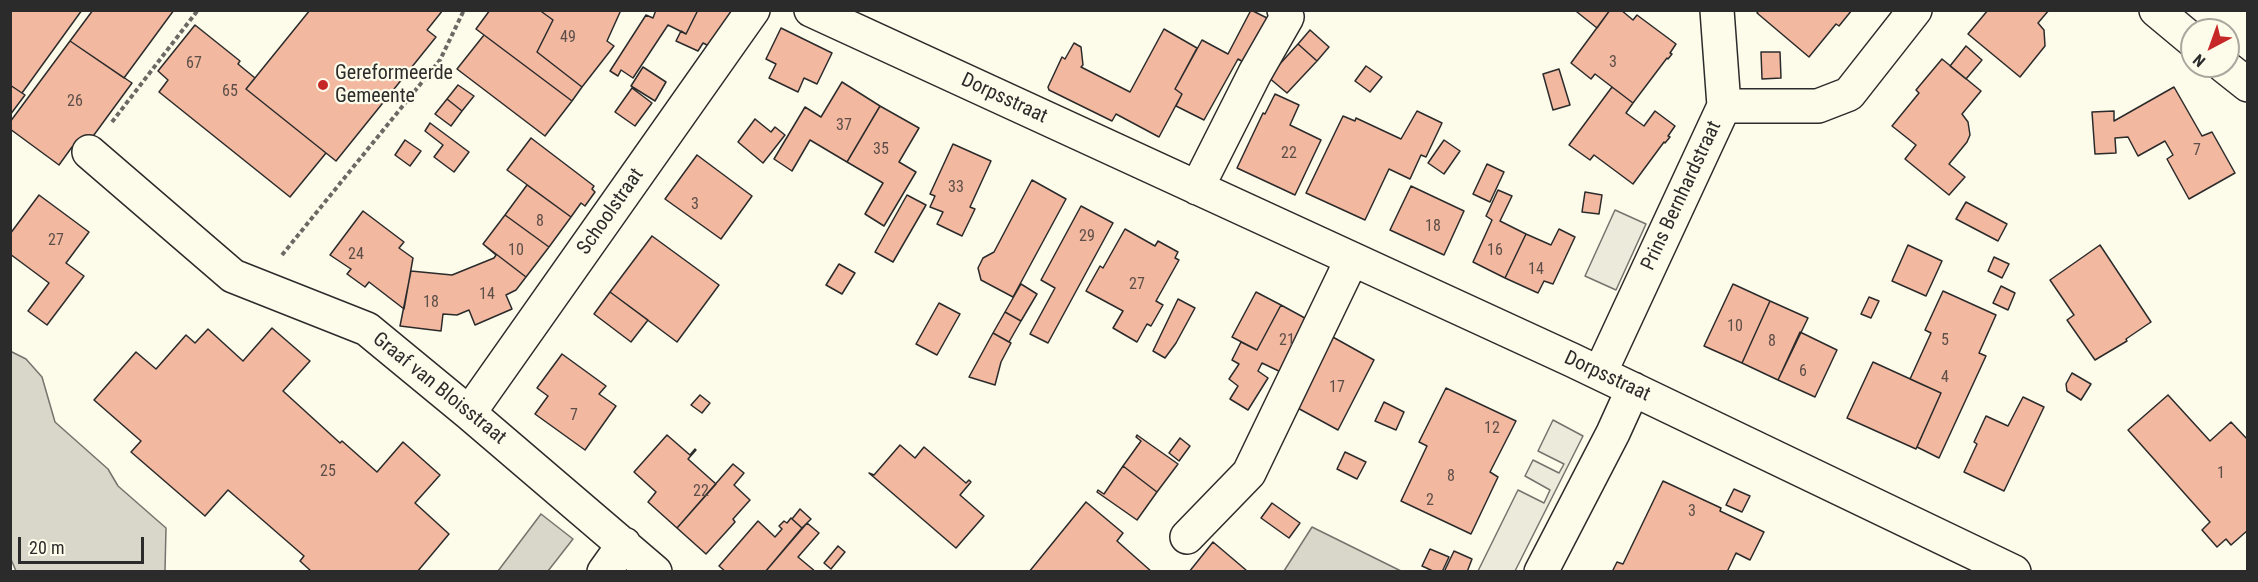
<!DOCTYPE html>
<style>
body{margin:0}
#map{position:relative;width:2258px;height:582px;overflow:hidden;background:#fdfbea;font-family:"Roboto Condensed",sans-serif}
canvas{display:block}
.frame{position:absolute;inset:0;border:12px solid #2b2b2b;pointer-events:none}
.north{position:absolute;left:2180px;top:18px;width:60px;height:60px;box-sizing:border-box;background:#fdfbea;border:2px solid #a9a89e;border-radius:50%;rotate:221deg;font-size:16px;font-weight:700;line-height:24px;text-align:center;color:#2b2b2b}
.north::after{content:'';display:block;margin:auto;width:21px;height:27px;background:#c62828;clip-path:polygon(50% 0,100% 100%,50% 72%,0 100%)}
.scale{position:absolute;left:18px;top:537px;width:126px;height:27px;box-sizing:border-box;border:3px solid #2b2b2b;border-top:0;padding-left:8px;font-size:18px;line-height:21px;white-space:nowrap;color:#2b2b2b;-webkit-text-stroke:4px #fdfbea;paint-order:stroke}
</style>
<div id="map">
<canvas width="2258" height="582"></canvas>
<div class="frame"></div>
<div class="north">N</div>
<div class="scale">20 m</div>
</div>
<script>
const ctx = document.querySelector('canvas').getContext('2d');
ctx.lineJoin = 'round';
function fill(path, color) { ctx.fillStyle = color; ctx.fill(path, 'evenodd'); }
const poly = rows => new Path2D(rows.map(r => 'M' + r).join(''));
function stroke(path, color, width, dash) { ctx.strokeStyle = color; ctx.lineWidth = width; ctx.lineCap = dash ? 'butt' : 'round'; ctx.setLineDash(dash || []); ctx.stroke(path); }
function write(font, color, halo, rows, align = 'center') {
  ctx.font = font + ' "Roboto Condensed",sans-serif'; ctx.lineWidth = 4.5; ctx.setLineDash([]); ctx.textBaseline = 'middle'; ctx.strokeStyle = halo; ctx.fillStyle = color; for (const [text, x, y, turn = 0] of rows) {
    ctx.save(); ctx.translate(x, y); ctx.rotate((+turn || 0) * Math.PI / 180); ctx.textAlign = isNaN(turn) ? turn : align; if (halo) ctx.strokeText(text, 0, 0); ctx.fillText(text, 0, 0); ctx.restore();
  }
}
const parking = poly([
 [1615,210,1646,224,1616,290,1585,276,1615,210],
 [1553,420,1583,436,1515,571,1478,571,1518,490,1544,503,1550,490,1525,476,1533,460,1559,473,1564,464,1538,451,1553,420]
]);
fill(parking, '#eceadb');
stroke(parking, '#74746e', 1.5);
const water = poly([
 [10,351,26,359,42,377,55,422,108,469,118,486,166,528,165,571,16,571,10,557,10,351],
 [541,514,573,539,548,571,498,571,541,514],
 [1312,527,1401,571,1284,571,1312,527]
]);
fill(water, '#d8d7c9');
stroke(water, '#74746e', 1.5);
const building = poly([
 [10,10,82,10,22,93,10,85,10,10],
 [93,10,174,10,124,78,70,41,93,10],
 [310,10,443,10,427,30,436,37,336,161,246,89,310,10],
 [490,10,543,10,542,12,553,20,537,52,582,87,572,101,476,29,490,10],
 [543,10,621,10,607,41,614,46,582,87,537,52,553,20,542,12,543,10],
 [656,10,698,10,686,34,668,25,633,78,621,70,618,76,610,71,646,15,653,18,656,10],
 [698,10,733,10,715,49,703,43,698,51,676,41,681,31,686,34,698,10],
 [1251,10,1271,20,1247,64,1238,59,1204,120,1176,106,1182,94,1175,89,1202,40,1228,54,1251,10],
 [1578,10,1610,10,1597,28,1577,12,1578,10],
 [1610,10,1621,10,1633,20,1637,15,1676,44,1670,53,1672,54,1668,59,1667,58,1633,103,1595,74,1591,79,1571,63,1610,10],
 [1759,10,1852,10,1839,26,1836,24,1809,57,1757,13,1759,10],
 [1988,10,2049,10,2038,23,2044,30,2045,46,2020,77,1968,34,1988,10],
 [195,25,240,61,238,64,255,78,246,89,326,153,290,197,159,92,168,80,158,71,195,25],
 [781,28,832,53,817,84,804,78,798,92,769,78,776,64,766,59,781,28],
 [1164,29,1197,48,1175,89,1182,94,1159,137,1116,114,1112,121,1049,90,1048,87,1062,57,1065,59,1074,43,1081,47,1083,65,1081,67,1130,92,1164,29],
 [1310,30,1329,47,1317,61,1298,44,1310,30],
 [484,35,572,101,545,136,457,69,484,35],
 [70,41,132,83,80,154,72,147,59,165,10,129,10,122,70,41],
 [1298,44,1317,61,1287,93,1268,77,1298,44],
 [1966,46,1982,60,1966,79,1950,66,1966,46],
 [1761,52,1780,52,1781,78,1762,79,1761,52],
 [1942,59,1981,91,1962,114,1968,122,1970,135,1967,142,1949,164,1965,177,1949,195,1905,159,1916,145,1892,126,1919,93,1916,90,1942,59],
 [1366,66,1382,77,1370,92,1355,81,1366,66],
 [643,67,666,82,655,101,631,86,643,67],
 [1559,69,1570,105,1553,110,1543,74,1559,69],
 [842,82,880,106,847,162,810,140,792,171,774,159,805,107,821,117,842,82],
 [10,85,25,95,10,115,10,85],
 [458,85,474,96,462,111,447,99,458,85],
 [1612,87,1633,103,1626,113,1644,126,1655,111,1675,126,1668,136,1670,137,1665,143,1664,142,1633,184,1594,155,1590,160,1569,145,1612,87],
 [2174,87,2202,136,2212,132,2235,173,2189,199,2167,159,2173,155,2165,141,2138,156,2128,137,2115,138,2116,153,2095,154,2092,112,2114,111,2114,121,2174,87],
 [632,88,652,103,635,126,615,112,632,88],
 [1275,94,1299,105,1290,125,1321,140,1295,195,1237,168,1263,113,1265,114,1275,94],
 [447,99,462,111,451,126,435,114,447,99],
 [880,106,919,128,899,162,916,172,884,226,865,214,883,183,847,162,880,106],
 [1417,111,1442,123,1426,157,1421,155,1410,179,1389,169,1365,220,1306,193,1343,116,1355,121,1356,118,1401,139,1417,111],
 [755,119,771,132,775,127,785,135,763,163,738,142,755,119],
 [430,123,469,152,454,172,434,157,443,145,425,131,430,123],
 [531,138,594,186,592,189,595,192,585,206,581,203,571,217,507,170,531,138],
 [405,140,421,151,410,166,395,155,405,140],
 [1444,140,1460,151,1444,174,1428,163,1444,140],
 [953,144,991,161,970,207,975,209,962,236,937,224,943,212,930,207,935,196,930,194,953,144],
 [697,155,752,196,721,239,665,199,697,155],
 [1487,164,1504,172,1490,202,1473,194,1487,164],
 [1032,180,1066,199,1013,297,981,280,978,268,983,258,994,252,1032,180],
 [527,185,571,217,549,247,505,215,527,185],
 [1411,186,1464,211,1444,255,1390,230,1411,186],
 [1498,190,1512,196,1500,221,1526,234,1505,278,1473,262,1492,220,1486,216,1498,190],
 [1585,192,1602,195,1599,214,1582,212,1585,192],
 [39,195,89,232,66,263,84,276,47,325,28,311,49,283,10,254,10,234,39,195],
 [907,195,926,205,893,262,875,252,907,195],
 [1966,202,2007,224,1998,241,1956,219,1966,202],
 [1081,206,1113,223,1048,343,1030,334,1055,288,1041,280,1081,206],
 [363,211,404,242,399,248,413,258,404,309,369,282,365,287,347,274,351,269,330,255,363,211],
 [505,215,549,247,526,277,483,244,505,215],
 [1125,229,1155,246,1158,241,1178,252,1175,258,1179,260,1156,301,1163,305,1151,326,1147,324,1137,342,1113,328,1123,311,1086,291,1100,266,1103,268,1125,229],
 [1559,229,1575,237,1553,284,1544,281,1538,293,1505,278,1526,234,1551,245,1559,229],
 [652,236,719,285,677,342,610,292,652,236],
 [483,244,526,277,516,290,506,295,512,309,475,325,469,310,457,315,443,314,441,331,400,326,411,271,452,275,494,258,496,255,483,244],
 [1908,245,1942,261,1926,296,1892,281,1908,245],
 [2100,245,2151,322,2126,339,2127,341,2095,360,2067,320,2074,315,2050,280,2100,245],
 [1994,257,2009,264,2002,278,1988,271,1994,257],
 [839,264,855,273,842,294,826,285,839,264],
 [1021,284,1037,294,1021,321,1005,312,1021,284],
 [1733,284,1770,301,1742,363,1704,346,1733,284],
 [2001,286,2015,293,2008,310,1993,303,2001,286],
 [1943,291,1996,315,1979,353,1986,356,1939,458,1917,447,1941,393,1910,379,1931,333,1925,330,1943,291],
 [610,292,648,320,631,342,594,314,610,292],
 [1256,292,1281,305,1257,350,1232,337,1256,292],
 [1869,297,1879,301,1871,318,1861,314,1869,297],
 [1178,299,1195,308,1176,343,1165,358,1153,351,1178,299],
 [1770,301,1808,318,1778,380,1742,363,1770,301],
 [939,303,960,314,937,355,916,344,939,303],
 [1281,305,1314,323,1285,374,1262,363,1258,371,1268,378,1248,410,1230,399,1238,386,1229,379,1239,364,1232,360,1241,342,1257,350,1281,305],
 [1005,312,1021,321,1009,342,993,333,1005,312],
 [272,328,310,361,283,391,340,443,342,441,377,472,403,442,440,475,415,503,449,534,417,572,312,572,300,561,304,556,228,490,205,516,131,452,141,441,94,400,136,352,156,369,186,335,195,343,208,329,243,361,272,328],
 [1800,332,1837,350,1815,397,1778,380,1800,332],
 [993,333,1011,343,1001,362,995,385,969,377,993,333],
 [1331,336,1374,360,1338,430,1294,406,1331,336],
 [562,354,606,386,599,394,616,406,585,450,535,414,548,396,537,388,562,354],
 [1873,362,1941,393,1916,449,1847,418,1873,362],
 [2072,373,2091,384,2081,400,2067,391,2066,384,2072,373],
 [1446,388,1516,421,1490,472,1498,477,1471,534,1401,501,1427,446,1419,442,1446,388],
 [700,395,710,403,702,413,691,405,700,395],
 [2168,395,2210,441,2231,422,2248,440,2248,530,2231,545,2226,539,2217,547,2202,530,2210,522,2128,430,2168,395],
 [2023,397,2044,407,2004,491,1964,472,1977,444,1974,442,1986,416,2008,426,2023,397],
 [1384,402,1404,412,1396,430,1375,421,1384,402],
 [667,435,690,455,695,449,696,450,688,459,716,484,677,528,648,502,656,492,634,472,667,435],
 [1137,435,1178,464,1157,492,1123,466,1141,441,1136,437,1137,435],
 [1180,438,1190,446,1179,461,1169,453,1180,438],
 [900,445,915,458,924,447,966,483,969,480,971,482,960,495,984,516,956,548,869,473,874,475,900,445],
 [1345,452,1366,462,1357,479,1337,469,1345,452],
 [733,464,744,473,734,485,750,500,733,519,735,522,706,554,677,528,733,464],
 [1123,466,1157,492,1137,520,1097,492,1098,490,1104,494,1123,466],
 [1663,481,1721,508,1720,511,1764,532,1750,560,1736,553,1727,572,1612,572,1617,562,1623,564,1663,481],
 [1734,489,1750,496,1742,512,1726,505,1734,489],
 [1086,502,1123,533,1117,541,1152,572,1029,572,1086,502],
 [1272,503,1300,523,1289,538,1261,518,1272,503],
 [800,509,811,519,802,528,792,519,800,509],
 [791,518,802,528,765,572,726,572,719,566,758,521,775,537,782,529,779,526,784,521,787,523,791,518],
 [807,523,819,533,798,557,816,572,765,572,807,523],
 [1213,542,1246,570,1244,572,1189,572,1213,542],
 [838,546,845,552,831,569,824,563,838,546],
 [1430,549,1449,557,1442,572,1435,572,1422,566,1430,549],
 [1454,551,1472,559,1467,572,1444,572,1454,551]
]);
fill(building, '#f2b8a0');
stroke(building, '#2b2b2b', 1.5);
const minor = poly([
 [811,10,1572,360,2014,572],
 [2156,10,2192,40],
 [2224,66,2248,85],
 [1724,106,1818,106,1849,94,1915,10],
 [89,152,233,276,367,329,469,413,655,572],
 [1197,188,1255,73,1287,17,1284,10],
 [1600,373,1724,106,1717,10],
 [469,413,753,10],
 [1187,537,1249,473,1352,259],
 [604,572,624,544],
 [1541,572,1613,433,1633,389]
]);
stroke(minor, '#2b2b2b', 36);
stroke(poly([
 [112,122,198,10],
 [282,255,440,60,464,10]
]), '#6a6964', 4, [4.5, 3]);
stroke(minor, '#fdfbea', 33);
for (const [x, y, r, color] of [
 [323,85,6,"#c62828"]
]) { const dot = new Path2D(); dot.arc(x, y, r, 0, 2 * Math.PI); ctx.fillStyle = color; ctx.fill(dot); stroke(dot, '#fdfbea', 2); }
write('16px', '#5d4e48', null, [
 ["49",568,38],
 ["3",1613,63],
 ["67",194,64],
 ["65",230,92],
 ["26",75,102],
 ["37",844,126],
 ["35",881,150],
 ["7",2197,151],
 ["22",1289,154],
 ["33",956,188],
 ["3",695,205],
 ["8",540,222],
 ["18",1433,227],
 ["29",1087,237],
 ["27",56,241],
 ["10",516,251],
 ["16",1495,251],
 ["24",356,255],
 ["14",1536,270],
 ["27",1137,285],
 ["14",487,295],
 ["18",431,303],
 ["10",1735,327],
 ["21",1287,341],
 ["5",1945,341],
 ["8",1772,342],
 ["6",1803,372],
 ["4",1945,378],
 ["17",1337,388],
 ["7",574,416],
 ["12",1492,429],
 ["25",328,472],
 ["1",2221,474],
 ["8",1451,477],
 ["22",701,492],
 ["2",1430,501],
 ["3",1692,512]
]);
write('20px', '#2b2b2b', '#fdfbea', [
 ["Gereformeerde",335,74],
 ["Gemeente",335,97]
], 'left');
write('20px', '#2b2b2b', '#fdfbea', [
 ["Dorpsstraat",1004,99,25],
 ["Prins Bernhardstraat",1682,196,-65],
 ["Schoolstraat",611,212,-55],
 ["Dorpsstraat",1607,377,25],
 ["Graaf van Bloisstraat",439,389,39]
]);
</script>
